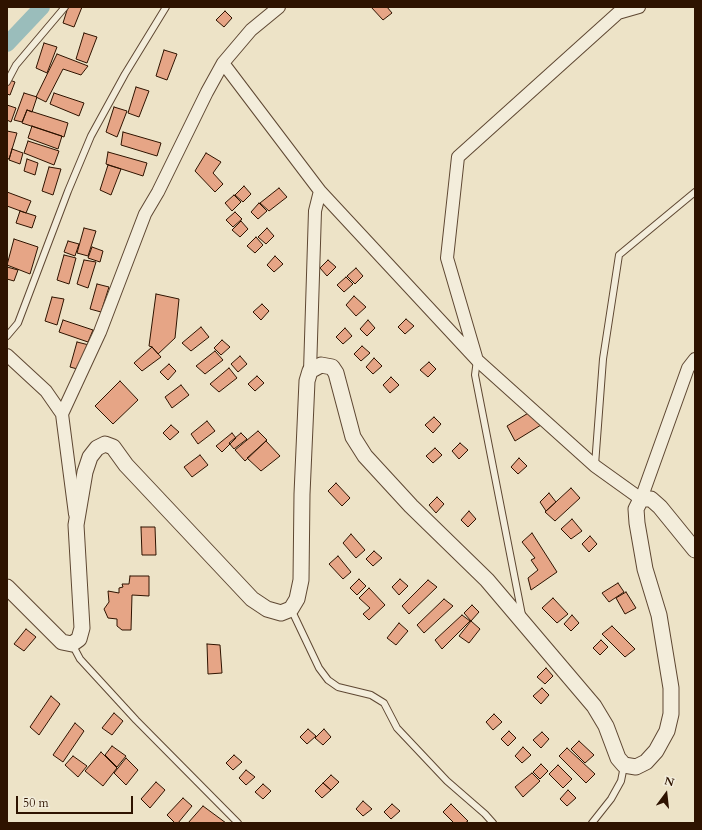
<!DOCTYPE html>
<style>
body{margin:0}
#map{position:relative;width:702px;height:830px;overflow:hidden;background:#ede3c7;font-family:Cardo,serif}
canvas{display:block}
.frame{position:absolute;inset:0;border:8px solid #2e1300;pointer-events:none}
.north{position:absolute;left:646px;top:774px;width:40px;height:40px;-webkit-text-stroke:3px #f3eddb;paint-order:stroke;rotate:15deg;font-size:11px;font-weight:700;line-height:16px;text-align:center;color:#2e1300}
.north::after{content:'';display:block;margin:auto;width:14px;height:18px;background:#2e1300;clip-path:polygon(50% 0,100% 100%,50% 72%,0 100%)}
.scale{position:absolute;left:16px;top:796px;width:117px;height:18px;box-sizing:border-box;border:2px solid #2e1300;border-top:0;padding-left:5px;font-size:12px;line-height:14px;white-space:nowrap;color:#2e1300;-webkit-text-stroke:3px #f3eddb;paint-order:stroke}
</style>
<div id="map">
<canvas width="702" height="830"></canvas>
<div class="frame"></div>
<div class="north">N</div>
<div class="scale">50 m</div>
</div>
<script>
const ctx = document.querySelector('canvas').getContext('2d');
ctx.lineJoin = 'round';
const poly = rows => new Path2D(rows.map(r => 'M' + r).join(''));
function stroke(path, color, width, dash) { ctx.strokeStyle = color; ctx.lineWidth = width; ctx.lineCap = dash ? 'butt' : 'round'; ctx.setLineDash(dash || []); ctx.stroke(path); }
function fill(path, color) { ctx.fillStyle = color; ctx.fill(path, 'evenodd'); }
stroke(poly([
 [7,44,42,7]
]), '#9abdbb', 16);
const building = poly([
 [68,7,82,7,74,27,63,23,68,7],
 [371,7,387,7,392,13,383,20,371,7],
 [225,11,232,18,224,27,216,20,225,11],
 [84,33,97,37,87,63,76,59,84,33],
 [44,43,57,47,47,73,36,68,44,43],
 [164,50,177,54,167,80,156,76,164,50],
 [57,54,88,66,81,75,63,69,46,102,36,97,57,54],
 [7,79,15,82,10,95,7,94,7,79],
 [136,87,149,91,139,117,128,113,136,87],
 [24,93,37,97,32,112,27,110,22,122,14,120,24,93],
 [54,93,84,103,79,116,50,104,54,93],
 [7,105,16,108,11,122,7,120,7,105],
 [114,107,127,111,117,137,106,132,114,107],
 [27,110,68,123,64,137,22,123,27,110],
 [32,126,62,136,58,149,28,138,32,126],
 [7,131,17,133,9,159,7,158,7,131],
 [123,132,161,143,157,156,121,145,123,132],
 [28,141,59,151,54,165,24,153,28,141],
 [12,149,23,153,20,164,9,160,12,149],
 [108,152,147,163,143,176,106,164,108,152],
 [206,153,221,162,213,173,223,184,215,192,195,171,206,153],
 [27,159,38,163,35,175,24,171,27,159],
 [108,165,121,169,111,195,100,190,108,165],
 [49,167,61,169,53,195,42,191,49,167],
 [244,186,251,194,243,202,235,195,244,186],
 [279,188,287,197,269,211,260,203,279,188],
 [7,192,31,201,26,213,7,206,7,192],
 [234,195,241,202,232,211,225,203,234,195],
 [259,203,267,211,258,219,251,212,259,203],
 [20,211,36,216,32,228,16,223,20,211],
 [235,212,242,219,233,227,226,220,235,212],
 [241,221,248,229,240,237,232,230,241,221],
 [84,228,96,231,88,256,77,253,84,228],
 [267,228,274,236,266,244,258,237,267,228],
 [256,237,263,245,255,253,247,246,256,237],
 [14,239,38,247,30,274,7,265,14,239],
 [68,241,79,244,75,256,64,252,68,241],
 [92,247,103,251,100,262,88,258,92,247],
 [64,255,76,258,69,284,57,280,64,255],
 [275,256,283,264,274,272,267,265,275,256],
 [84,260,96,262,88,288,77,284,84,260],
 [328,260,336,267,327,276,320,268,328,260],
 [7,267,18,270,14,281,7,279,7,267],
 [356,268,363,276,355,284,347,276,356,268],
 [346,277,353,284,344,292,337,285,346,277],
 [97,284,109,287,101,312,90,309,97,284],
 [156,294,179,299,175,338,158,354,152,347,149,346,156,294],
 [354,296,366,307,356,316,346,305,354,296],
 [52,297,64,299,57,325,45,321,52,297],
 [262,304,269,311,261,320,253,312,262,304],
 [406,319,414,326,405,334,398,327,406,319],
 [63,320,93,330,88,342,59,332,63,320],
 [368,320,375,328,367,336,360,329,368,320],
 [201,327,209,337,191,351,182,343,201,327],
 [345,328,352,336,343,344,336,337,345,328],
 [222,340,230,347,221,355,214,348,222,340],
 [77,342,89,345,81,370,70,367,77,342],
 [362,346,370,353,361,361,354,354,362,346],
 [152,347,161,357,142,371,134,363,152,347],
 [215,351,223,360,205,374,196,366,215,351],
 [240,356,247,364,238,372,231,364,240,356],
 [374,358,382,366,373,374,366,367,374,358],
 [429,362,436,369,428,377,420,370,429,362],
 [169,364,176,371,168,380,160,372,169,364],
 [229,368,237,378,219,392,210,384,229,368],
 [257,376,264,383,255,391,248,384,257,376],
 [391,377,399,385,390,393,383,385,391,377],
 [120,381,138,400,113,424,95,406,120,381],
 [181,385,189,395,172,408,165,397,181,385],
 [530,412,541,425,515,441,507,426,530,412],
 [434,417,441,424,433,433,425,425,434,417],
 [207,421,215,431,198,444,191,434,207,421],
 [171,425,179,432,170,440,163,433,171,425],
 [258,431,267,440,245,461,235,450,258,431],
 [232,433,236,438,222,452,216,446,232,433],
 [241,433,247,439,234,449,229,443,241,433],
 [266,441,280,456,261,471,247,458,266,441],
 [460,443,468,450,459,459,452,451,460,443],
 [435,448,442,455,433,463,426,456,435,448],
 [200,455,208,465,192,477,184,467,200,455],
 [519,458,527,466,518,474,511,467,519,458],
 [336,483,350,498,342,506,328,491,336,483],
 [571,488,580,498,555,521,545,512,571,488],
 [549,493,556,502,546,511,540,502,549,493],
 [437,497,444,504,436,513,429,505,437,497],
 [469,511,476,519,468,527,461,520,469,511],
 [572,519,582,531,571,539,561,529,572,519],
 [141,527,155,527,156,555,142,555,141,527],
 [532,533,557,572,531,590,528,578,538,570,531,560,535,558,522,542,532,533],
 [351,534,365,550,356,558,343,543,351,534],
 [590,536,597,544,589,552,582,544,590,536],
 [374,551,382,558,373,566,366,559,374,551],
 [338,556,351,572,343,579,329,564,338,556],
 [130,576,149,576,149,596,132,595,131,630,122,630,117,626,117,619,108,618,104,609,109,602,108,591,119,593,119,588,123,587,122,584,129,584,130,576],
 [359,579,366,586,357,595,350,588,359,579],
 [400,579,408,586,399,595,392,587,400,579],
 [428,580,437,587,409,614,402,606,428,580],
 [618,583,624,592,609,602,602,593,618,583],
 [369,588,385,605,369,620,363,614,370,608,359,598,369,588],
 [626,592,636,608,625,614,616,598,626,592],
 [553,598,568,614,557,623,542,608,553,598],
 [444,599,453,606,424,633,417,625,444,599],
 [472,605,479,612,471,621,464,613,472,605],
 [462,615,470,621,442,649,435,640,462,615],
 [572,615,579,623,571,631,564,624,572,615],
 [471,621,480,629,469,643,459,636,471,621],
 [399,623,408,631,396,645,387,638,399,623],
 [612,626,635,649,625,657,602,634,612,626],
 [26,629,36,637,24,651,14,644,26,629],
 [601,640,608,647,600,655,593,648,601,640],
 [207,644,220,645,222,673,208,674,207,644],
 [546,668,553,676,545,684,537,677,546,668],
 [542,688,549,695,541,704,533,696,542,688],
 [51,696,60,704,39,735,30,727,51,696],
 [114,713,123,721,112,735,102,728,114,713],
 [494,714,502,722,493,730,486,722,494,714],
 [75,723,84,731,63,762,53,755,75,723],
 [308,729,316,736,307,744,300,737,308,729],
 [324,729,331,737,323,745,315,738,324,729],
 [509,731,516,738,508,746,501,739,509,731],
 [542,732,549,739,541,748,533,740,542,732],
 [579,741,594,755,585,763,571,749,579,741],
 [112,746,126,756,117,767,105,755,112,746],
 [523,747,531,755,522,763,515,756,523,747],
 [567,748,595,774,586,783,559,756,567,748],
 [101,752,117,768,103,786,85,771,101,752],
 [234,755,242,762,233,770,226,763,234,755],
 [73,756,87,766,78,777,65,765,73,756],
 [126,758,138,770,126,785,114,773,126,758],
 [541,764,548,771,540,779,533,772,541,764],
 [558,765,572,779,563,788,549,774,558,765],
 [246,770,255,777,246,785,239,778,246,770],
 [532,773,540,781,523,797,515,787,532,773],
 [331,775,339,782,331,790,323,783,331,775],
 [156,782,165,790,150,808,141,799,156,782],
 [323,783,331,790,322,798,315,791,323,783],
 [263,784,271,791,263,799,255,792,263,784],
 [568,790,576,798,567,806,560,799,568,790],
 [183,798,192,806,178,823,175,823,167,815,183,798],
 [363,801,372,809,363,816,356,809,363,801],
 [392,804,400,811,391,819,384,812,392,804],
 [451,804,468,821,465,823,454,823,443,812,451,804],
 [203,806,226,823,188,823,203,806]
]);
fill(building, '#e6a586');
stroke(building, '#2e1300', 1);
const service = poly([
 [7,82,16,65,65,7],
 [7,336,18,323,68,191,91,136,125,74,166,7],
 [477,360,475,375,522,615],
 [595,465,603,359,619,255,695,192],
 [291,609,319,668,328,680,338,687,371,695,384,703,397,728,447,781,485,814,493,823],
 [72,644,80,659,136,720,238,823],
 [592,823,611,799,621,781,624,766]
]);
const minor = poly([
 [223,63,320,191,477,360,595,466,641,499,688,368,695,359],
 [7,355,46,391,62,414],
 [476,357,447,258,458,157,618,13,639,7],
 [310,371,315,211,320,191],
 [75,514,62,414,100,332,145,214,158,192,207,92,223,63,251,30,279,7]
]);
const tertiary = poly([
 [7,587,62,642,72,644,79,639,82,628,76,525,85,472,90,457,97,448,105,444,113,447,126,465,252,599,267,609,281,613,291,609,297,599,301,580,302,494,307,381,310,371,321,365,332,367,336,373,353,437,365,456,411,506,487,580,594,706,606,726,618,758,624,765,636,767,646,762,656,751,667,731,671,714,671,688,659,615,645,569,637,523,636,509,641,499,651,499,660,507,695,550]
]);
stroke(service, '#5e4732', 8);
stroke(minor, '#5e4732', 14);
stroke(tertiary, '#5e4732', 17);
stroke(service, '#f3eddb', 6);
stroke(minor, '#f3eddb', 12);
stroke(tertiary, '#f3eddb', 15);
</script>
